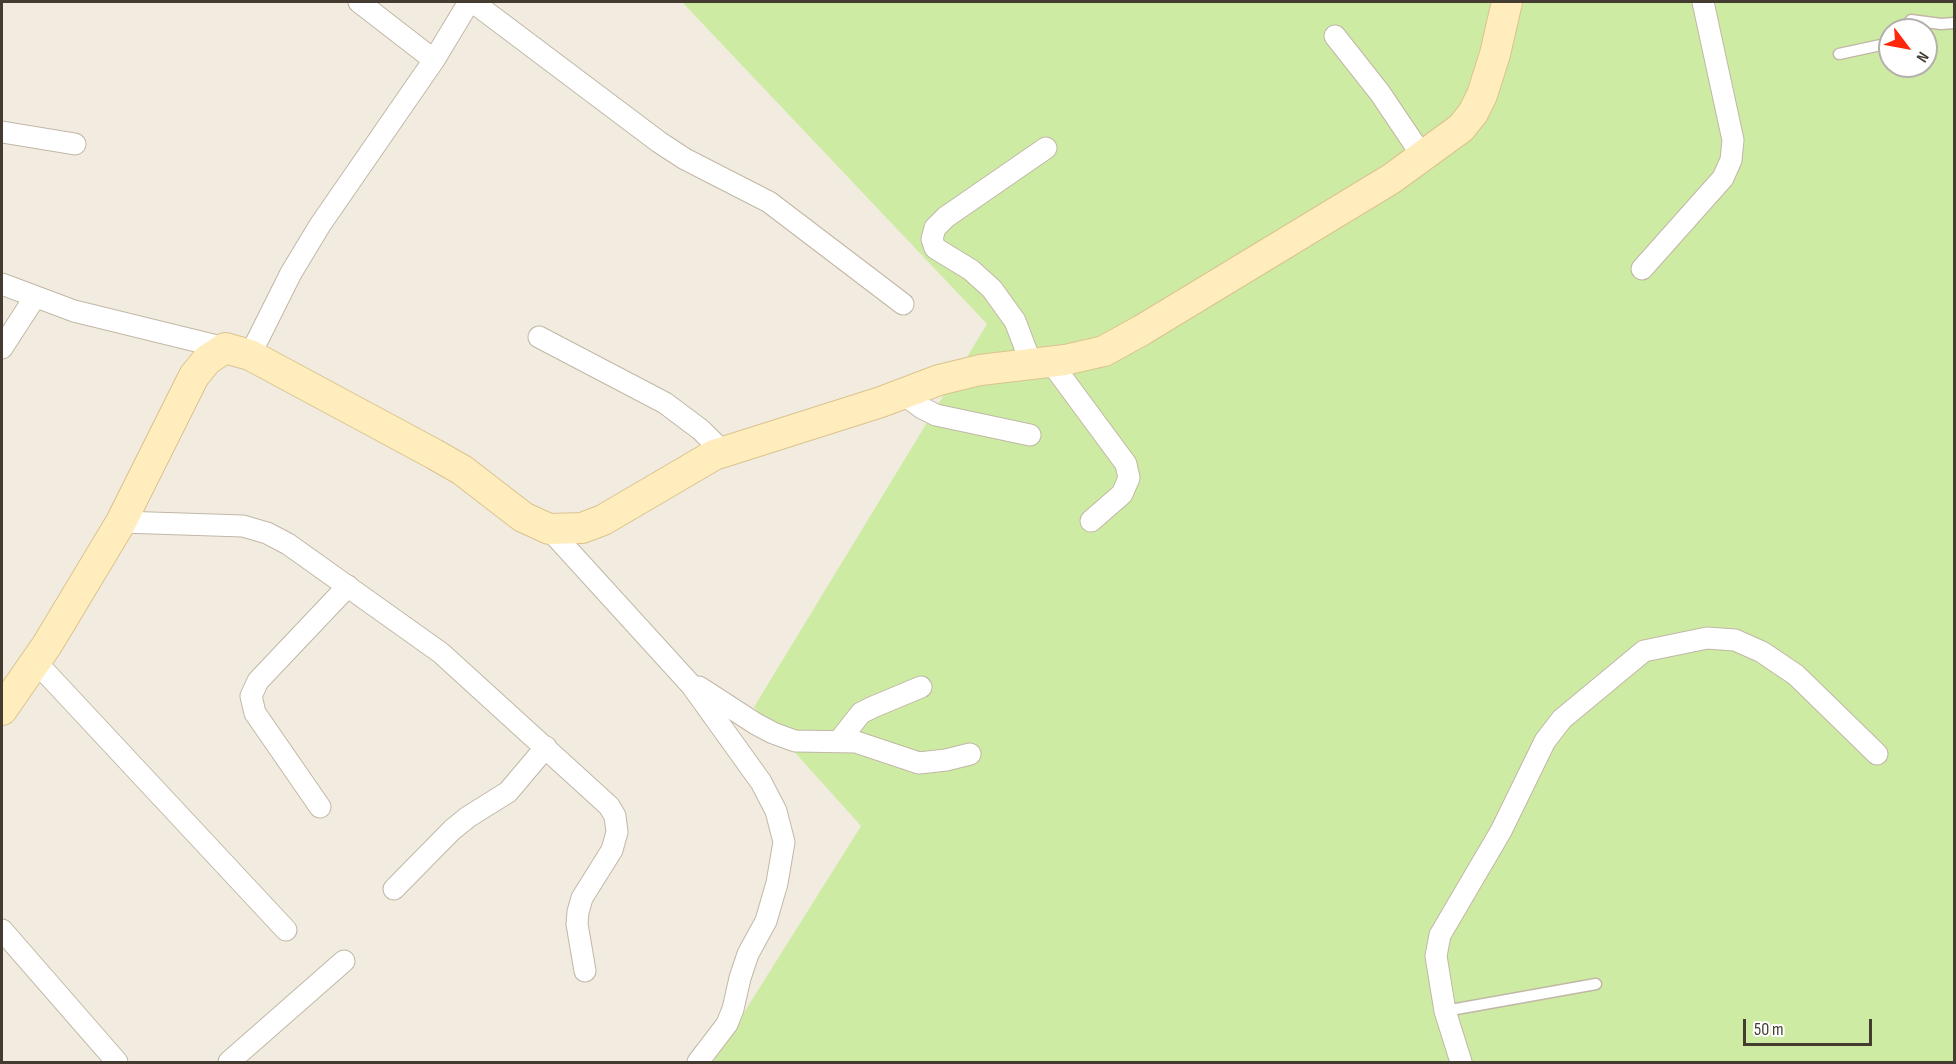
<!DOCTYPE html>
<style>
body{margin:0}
#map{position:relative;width:1956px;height:1064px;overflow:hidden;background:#f2ece0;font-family:"Sofia Sans Condensed",sans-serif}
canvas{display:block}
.frame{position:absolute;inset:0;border:3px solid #443c31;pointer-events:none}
.north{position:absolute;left:1878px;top:18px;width:60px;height:60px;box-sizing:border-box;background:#fff;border:2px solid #b4b1ad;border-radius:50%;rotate:122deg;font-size:16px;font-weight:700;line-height:24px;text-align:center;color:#443c31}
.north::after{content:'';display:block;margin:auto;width:21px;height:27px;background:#ff270b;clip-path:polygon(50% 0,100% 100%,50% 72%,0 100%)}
.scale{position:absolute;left:1743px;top:1019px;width:129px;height:27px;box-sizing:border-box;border:3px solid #443c31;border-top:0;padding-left:8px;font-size:18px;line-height:21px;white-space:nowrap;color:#443c31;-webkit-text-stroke:4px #fff;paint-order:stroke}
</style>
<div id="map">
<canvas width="1956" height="1064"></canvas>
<div class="frame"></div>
<div class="north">N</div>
<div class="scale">50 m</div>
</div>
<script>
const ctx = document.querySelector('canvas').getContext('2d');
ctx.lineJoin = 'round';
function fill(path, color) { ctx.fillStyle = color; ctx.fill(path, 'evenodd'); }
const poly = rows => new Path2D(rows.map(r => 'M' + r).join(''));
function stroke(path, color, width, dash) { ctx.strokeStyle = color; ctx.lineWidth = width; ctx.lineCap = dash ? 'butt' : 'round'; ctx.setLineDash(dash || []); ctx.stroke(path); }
fill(poly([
 [682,2,1954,2,1954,1062,713,1062,861,826,754,707,987,324],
 [1890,30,1926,30,1926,66,1890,66]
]), '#ceeba4');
const lane = poly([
 [1902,30,1911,20,1941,24,1954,23],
 [1839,54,1890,43],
 [1445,1011,1596,984]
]);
const street = poly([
 [359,2,434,60],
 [473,2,659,142,685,159,769,202,903,304],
 [1335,36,1380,93,1423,157],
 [2,132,75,144],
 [1642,269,1723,178,1731,160,1733,140,1703,2],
 [2,284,74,311,225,348],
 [539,337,665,403,701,430,723,452],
 [2,348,35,297],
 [250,355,291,273,320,225,434,60,469,2],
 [1050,361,1126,464,1129,478,1122,494,1091,521],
 [1031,363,1015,321,992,289,971,270,935,248,932,239,935,228,946,217,1046,148],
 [903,394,922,408,936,415,1030,435],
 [121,522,243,526,267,533,288,544,441,653,609,806,615,816,617,832,612,850,582,898,578,912,577,924,585,971],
 [549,529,692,686,761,782,776,811,784,842,777,883,766,921,748,954,740,978,733,1009,727,1024,698,1062],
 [36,662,286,930],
 [699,687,756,724,773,733,795,741,856,742,919,763,946,760,970,754],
 [839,741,861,713,873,707,921,687],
 [320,807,255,713,251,696,258,681,348,586],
 [394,889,452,830,468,817,508,792,546,747],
 [2,930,117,1062],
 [229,1062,344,961],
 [1461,1062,1445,1011,1436,956,1440,935,1501,831,1545,741,1562,719,1644,651,1707,638,1735,640,1762,652,1796,675,1877,754]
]);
const secondary = poly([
 [2,710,47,645,121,522,194,376,207,360,225,348,250,355,434,454,462,470,523,517,549,529,582,528,603,520,714,455,881,402,939,380,980,370,1065,360,1104,351,1142,330,1391,179,1461,128,1473,113,1482,95,1495,54,1507,2]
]);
stroke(lane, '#c1b7a6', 13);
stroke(street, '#c1b7a6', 23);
stroke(secondary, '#dac38d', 32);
stroke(lane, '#fff', 10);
stroke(street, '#fff', 21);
stroke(secondary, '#ffedbe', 30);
</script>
